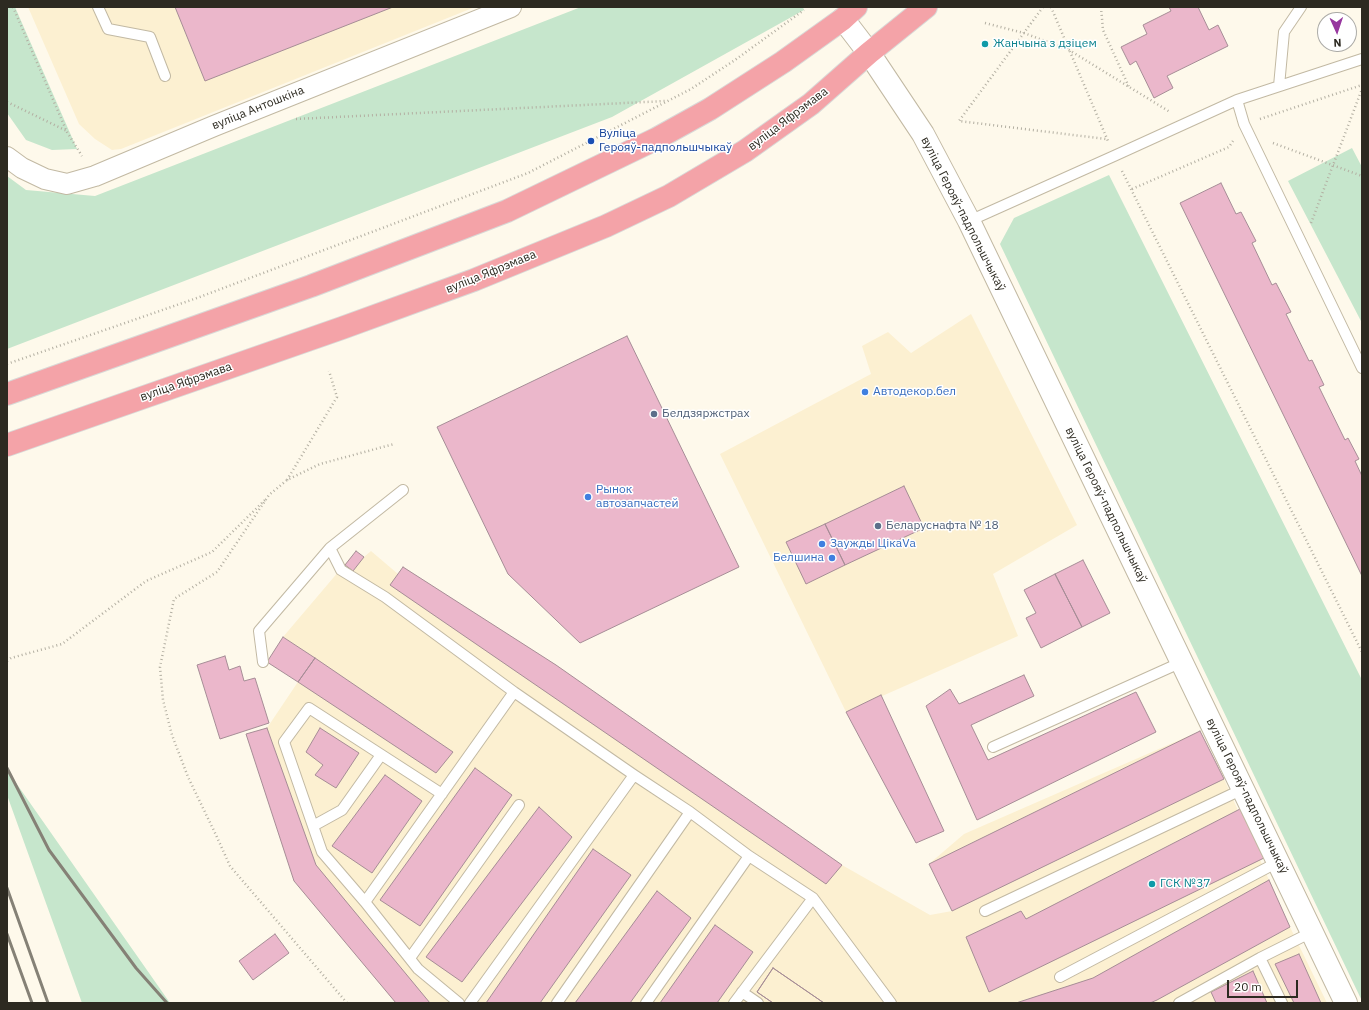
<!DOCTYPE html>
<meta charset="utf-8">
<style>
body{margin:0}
#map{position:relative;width:1369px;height:1010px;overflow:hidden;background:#fef9eb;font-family:"IBM Plex Sans",sans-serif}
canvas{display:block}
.frame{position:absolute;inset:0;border:8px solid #2d2a21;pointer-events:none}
.north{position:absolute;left:1317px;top:12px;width:40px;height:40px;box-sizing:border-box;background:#fff;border:1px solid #abaaa6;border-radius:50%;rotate:177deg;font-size:11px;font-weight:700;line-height:16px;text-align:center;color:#2d2a21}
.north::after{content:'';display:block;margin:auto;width:14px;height:18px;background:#97379f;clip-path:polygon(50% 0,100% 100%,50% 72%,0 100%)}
.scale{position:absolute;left:1227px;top:980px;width:71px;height:18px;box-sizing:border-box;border:2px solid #2d2a21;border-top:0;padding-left:5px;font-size:12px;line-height:14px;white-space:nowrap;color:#2d2a21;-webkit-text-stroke:3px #fff;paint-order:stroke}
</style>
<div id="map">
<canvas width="1369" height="1010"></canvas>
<div class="frame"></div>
<div class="north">N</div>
<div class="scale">20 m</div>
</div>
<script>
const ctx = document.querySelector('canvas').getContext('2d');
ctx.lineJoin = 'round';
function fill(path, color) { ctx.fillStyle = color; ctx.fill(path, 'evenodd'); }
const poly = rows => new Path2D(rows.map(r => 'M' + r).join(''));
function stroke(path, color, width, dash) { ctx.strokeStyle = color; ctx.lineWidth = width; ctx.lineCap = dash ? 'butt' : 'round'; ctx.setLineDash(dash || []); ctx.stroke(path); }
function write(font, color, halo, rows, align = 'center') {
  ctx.font = font + ' "IBM Plex Sans",sans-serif'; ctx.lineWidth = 3; ctx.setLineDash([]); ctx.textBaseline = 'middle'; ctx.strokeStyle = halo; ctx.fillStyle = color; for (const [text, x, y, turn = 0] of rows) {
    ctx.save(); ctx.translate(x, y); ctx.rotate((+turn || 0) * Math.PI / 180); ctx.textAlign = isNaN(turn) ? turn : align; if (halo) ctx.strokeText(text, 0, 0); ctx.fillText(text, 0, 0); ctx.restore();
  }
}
fill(poly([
 [28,7,475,7,121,149,112,150,95,139,79,124],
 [971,314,1077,525,993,574,1018,636,846,712,720,454,871,374,862,346,888,332,911,353],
 [356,551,364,557,371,551,398,574,403,567,556,665,842,865,930,915,952,911,929,864,964,834,1200,731,1224,779,1290,927,1327,1003,396,1003,294,881,246,734,267,728,314,658,283,637]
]), '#fcf0d1');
fill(poly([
 [7,7,15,7,77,149,52,150,26,140,7,113],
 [581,7,803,7,804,10,612,117,7,349,7,176,26,190,95,196],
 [1352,148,1362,167,1362,323,1288,181],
 [1109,175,1362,680,1362,1001,1000,244,1014,218],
 [7,770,170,1003,82,1003,7,795]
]), '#c6e6cc');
const building = poly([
 [175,7,393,7,205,81,175,7],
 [1169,7,1198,7,1209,30,1218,25,1228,46,1167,76,1173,88,1154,98,1136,61,1130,65,1121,47,1147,34,1143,25,1171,11,1169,7],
 [1221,183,1236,214,1241,212,1256,241,1252,243,1272,285,1276,283,1291,312,1286,314,1309,361,1312,360,1324,385,1319,387,1345,440,1348,438,1359,459,1355,461,1362,476,1362,576,1180,203,1221,183],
 [627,336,739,567,580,643,508,574,437,427,627,336],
 [904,486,924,528,845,565,825,524,904,486],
 [825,524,845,565,806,584,786,542,825,524],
 [356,551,364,557,353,571,345,565,356,551],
 [1083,560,1110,613,1082,627,1055,574,1083,560],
 [403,567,556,665,842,865,826,884,390,585,403,567],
 [1055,574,1082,627,1041,648,1026,618,1036,613,1024,590,1055,574],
 [283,637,315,658,298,682,267,662,283,637],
 [225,656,229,670,240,666,244,681,255,678,269,723,220,739,197,665,225,656],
 [315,658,453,752,436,773,298,682,315,658],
 [1024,675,1034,696,971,725,988,760,1136,692,1156,732,977,820,926,706,950,689,959,704,1024,675],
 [881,695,944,831,916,843,846,712,881,695],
 [267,728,316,865,430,1003,396,1003,294,881,246,734,267,728],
 [320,728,359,753,336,788,315,775,323,765,306,752,320,728],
 [1200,731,1224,779,952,911,929,864,1200,731],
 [475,768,512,795,420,926,380,900,475,768],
 [385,775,422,801,372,873,332,846,385,775],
 [539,807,572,837,462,982,426,957,539,807],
 [1240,809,1264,858,989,992,966,937,1021,911,1026,919,1240,809],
 [593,849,631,875,540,1003,486,1003,593,849],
 [1269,880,1290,927,1157,1000,1150,1003,1016,1003,1093,978,1269,880],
 [657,891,691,918,630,1003,575,1003,657,891],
 [715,925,753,952,717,1003,660,1003,715,925],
 [275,934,289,953,253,980,239,961,275,934],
 [1299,954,1321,1003,1294,1003,1275,964,1299,954],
 [773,968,824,1003,773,1003,757,992,773,968],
 [773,968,824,1003,773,1003,757,992,773,968],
 [1253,971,1267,1003,1216,1003,1211,992,1253,971]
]);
fill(building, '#ebb7cb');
stroke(building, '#a68d96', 1);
const lane = poly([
 [98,7,108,29,150,37,165,76],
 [1279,86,1284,32,1301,7],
 [1237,100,1244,124,1362,368],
 [969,221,1114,156,1237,100,1362,59],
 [330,548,341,570,385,597,514,692,634,775,690,812,749,856,813,898,891,1003],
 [263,662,259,631,330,548,403,490],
 [993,747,1182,662],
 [442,794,309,708,284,742,322,852,365,902,418,969,459,1003],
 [313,826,342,810,381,755],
 [365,902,514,692],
 [985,911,1243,789],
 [410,958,519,805],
 [1260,958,1282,1003],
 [1060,977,1278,862],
 [742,992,758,1003],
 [470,1003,634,775],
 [557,1003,690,812],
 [646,1003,749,856],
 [734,1003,813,898],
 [1179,1003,1260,958,1312,932]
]);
const street = poly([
 [7,157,22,168,45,179,67,184,95,176,214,126,511,7]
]);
const secondary = poly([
 [843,19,869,53,923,134,969,221,1346,1003]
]);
const primary = poly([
 [7,394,311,286,507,211,656,139,710,109,783,62,843,19,856,7],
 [7,445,342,328,474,280,606,226,669,196,745,151,811,104,869,53,926,7]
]);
stroke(lane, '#c2b9a3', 12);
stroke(street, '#c2b9a3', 22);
stroke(secondary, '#c2b9a3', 24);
stroke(primary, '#d9d9d7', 24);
stroke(poly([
 [13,7,67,132,82,156],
 [1043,7,959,121,1106,139],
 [1051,7,1108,141],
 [1101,7,1103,30,1129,87],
 [985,23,1024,33,1069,50,1170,112],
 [7,102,67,131],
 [296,119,666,101],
 [1260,119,1362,85],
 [1273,143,1362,176],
 [1122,171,1362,652],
 [1132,189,1229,147,1233,141],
 [1311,223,1362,89],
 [7,364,197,298,528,173,691,89,735,60,804,10],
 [287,480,337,397,329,371],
 [7,661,11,658,62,644,146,581,212,552,265,500],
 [347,1003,230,866,216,835,188,777,172,735,163,700,160,667,174,599,217,572,269,495,287,480,320,464,394,444]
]), '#b3afa2', 2.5, [1, 3]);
stroke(lane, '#fff', 10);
stroke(street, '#fff', 20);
stroke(secondary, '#fff', 22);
stroke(primary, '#f4a3a8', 22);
stroke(poly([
 [7,768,49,850,136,968,167,1003],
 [7,888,48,1003],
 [7,934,32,1003]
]), '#858176', 3);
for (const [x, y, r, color] of [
 [985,44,4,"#0f9aa8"],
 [591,141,4,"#1a4fb4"],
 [865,392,4,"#3f7fe0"],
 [654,414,4,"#5c6f8a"],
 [588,497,4,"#3f7fe0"],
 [878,526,4,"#5c6f8a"],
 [822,544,4,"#3f7fe0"],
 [832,558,4,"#3f7fe0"],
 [1152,884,4,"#0f9aa8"]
]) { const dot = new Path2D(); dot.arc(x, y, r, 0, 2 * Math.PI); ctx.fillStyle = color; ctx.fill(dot); stroke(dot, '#fff', 1.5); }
write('12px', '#0d838f', '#fff', [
 ["Жанчына з дзіцем",993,44],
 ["ГСК №37",1160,884]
], 'left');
write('12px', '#2d2a21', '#fff', [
 ["вуліца Антошкіна",258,108,-22],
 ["вуліца Яфрэмава",788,119,-37],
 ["вуліца Герояў-падпольшчыкаў",963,214,63],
 ["вуліца Яфрэмава",491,272,-22],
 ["вуліца Яфрэмава",186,382,-19],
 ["вуліца Герояў-падпольшчыкаў",1106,505,64],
 ["вуліца Герояў-падпольшчыкаў",1247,796,64]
]);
write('12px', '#164399', '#fff', [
 ["Вуліца",599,134],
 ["Герояў-падпольшчыкаў",599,148]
], 'left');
write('12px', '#366cbe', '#fff', [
 ["Автодекор.бел",873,392],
 ["Рынок",596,490],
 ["автозапчастей",596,504],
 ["Заужды ЦікаVа",830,544],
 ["Белшина",824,558,"right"]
], 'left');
write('12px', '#4e5e75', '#fff', [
 ["Белдзяржстрах",662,414],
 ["Беларуснафта № 18",886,526]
], 'left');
</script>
